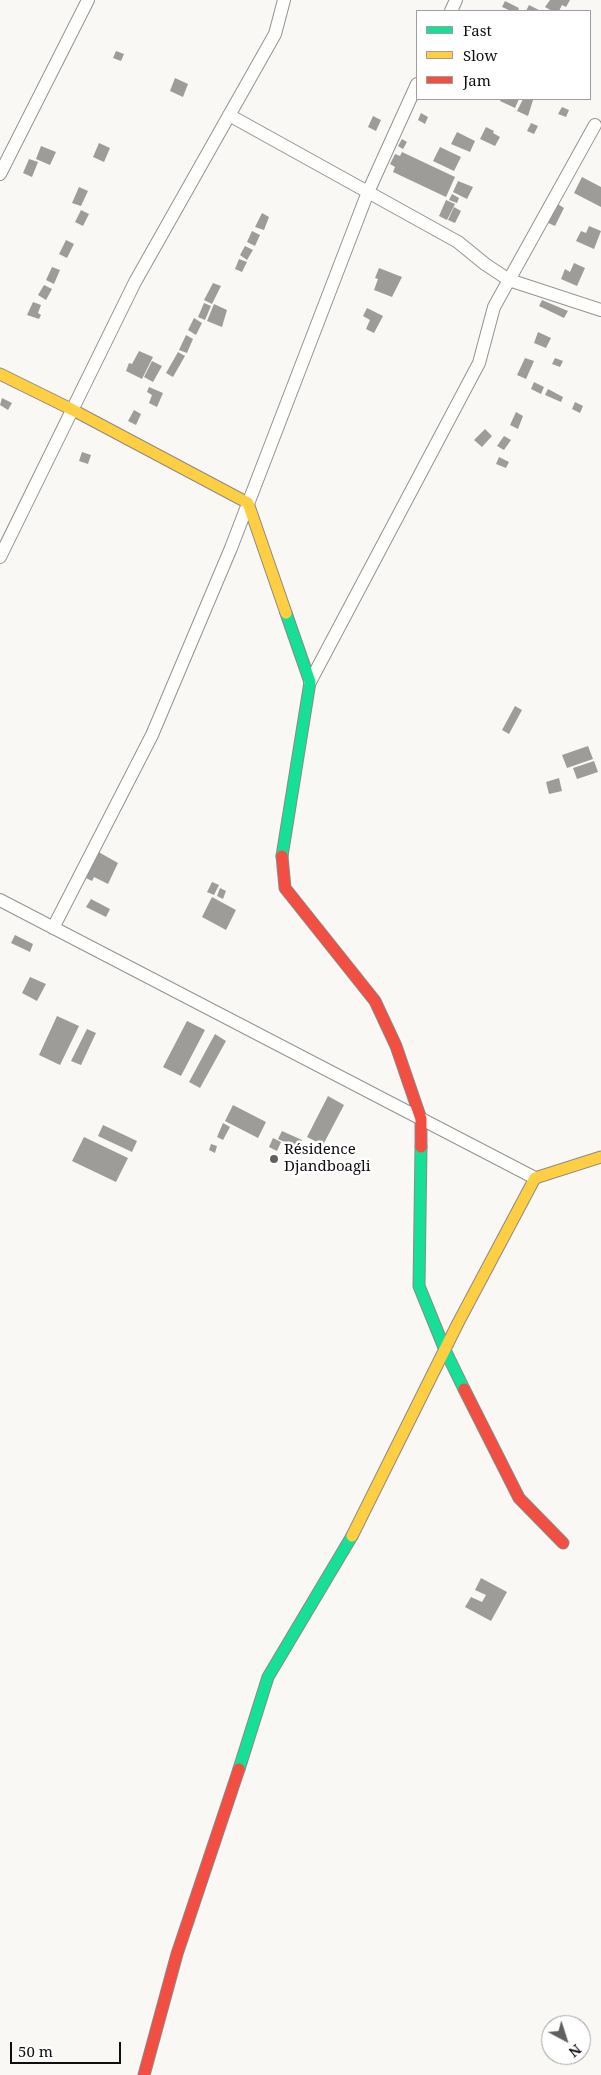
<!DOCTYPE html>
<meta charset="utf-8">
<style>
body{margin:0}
#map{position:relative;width:601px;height:2075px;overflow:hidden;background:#faf8f4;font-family:"Noto Serif",serif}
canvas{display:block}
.legend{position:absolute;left:416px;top:10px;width:175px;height:90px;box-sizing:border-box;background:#fff;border:1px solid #9f9f9f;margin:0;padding:6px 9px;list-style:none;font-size:15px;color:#0e0e0e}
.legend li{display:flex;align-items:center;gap:10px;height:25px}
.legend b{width:25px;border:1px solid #9f9f9f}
.north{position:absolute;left:541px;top:2015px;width:50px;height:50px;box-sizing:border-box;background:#fff;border:1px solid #9f9f9f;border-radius:50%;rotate:140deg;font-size:14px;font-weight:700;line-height:20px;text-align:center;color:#0e0e0e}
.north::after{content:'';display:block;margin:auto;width:18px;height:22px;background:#61605e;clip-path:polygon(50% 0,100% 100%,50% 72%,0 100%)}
.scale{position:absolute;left:10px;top:2042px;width:111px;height:22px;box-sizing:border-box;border:2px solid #0e0e0e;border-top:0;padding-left:6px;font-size:15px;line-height:18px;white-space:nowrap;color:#0e0e0e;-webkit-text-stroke:4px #fff;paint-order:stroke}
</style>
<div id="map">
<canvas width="601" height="2075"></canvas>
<ul class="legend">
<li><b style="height:6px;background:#16e098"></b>Fast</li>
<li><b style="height:6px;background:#ffcf43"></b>Slow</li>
<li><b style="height:6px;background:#f24e42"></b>Jam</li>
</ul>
<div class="north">N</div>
<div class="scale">50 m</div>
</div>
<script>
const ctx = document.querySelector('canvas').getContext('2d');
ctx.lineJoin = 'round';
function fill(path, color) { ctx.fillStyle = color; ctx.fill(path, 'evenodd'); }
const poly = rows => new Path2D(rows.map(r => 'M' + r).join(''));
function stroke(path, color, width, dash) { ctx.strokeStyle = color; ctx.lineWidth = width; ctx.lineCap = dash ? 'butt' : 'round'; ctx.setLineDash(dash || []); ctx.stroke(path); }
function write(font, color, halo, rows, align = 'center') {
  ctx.font = font + ' "Noto Serif",serif'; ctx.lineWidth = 5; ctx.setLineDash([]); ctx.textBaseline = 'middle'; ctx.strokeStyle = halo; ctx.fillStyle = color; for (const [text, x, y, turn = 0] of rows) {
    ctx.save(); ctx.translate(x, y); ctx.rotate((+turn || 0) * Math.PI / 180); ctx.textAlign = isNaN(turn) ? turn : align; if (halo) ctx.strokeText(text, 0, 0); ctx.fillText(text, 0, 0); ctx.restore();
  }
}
fill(poly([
 [550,0,570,0,566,7,562,5,559,11,552,11,545,7],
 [505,1,519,8,518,11,511,11,502,7],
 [529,5,541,11,526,11],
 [116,51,124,54,121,61,113,58],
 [175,78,188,84,183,97,170,91],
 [501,99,519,99,515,108,500,101],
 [523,99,533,100,528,116,517,111],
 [562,107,569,110,566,117,558,114],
 [421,113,428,117,425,124,418,120],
 [373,116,381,120,376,131,368,127],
 [531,123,538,126,534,134,527,131],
 [486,127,494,131,493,133,500,137,495,146,480,139],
 [457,132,475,141,470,152,451,144],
 [402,139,407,142,403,149,398,146],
 [99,143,110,148,104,162,93,157],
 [41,146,56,152,50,165,36,159],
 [440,147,461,157,454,171,433,161],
 [402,152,455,177,446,197,393,172,395,167,390,164,395,154,400,156],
 [29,159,38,162,32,177,23,173],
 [582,177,601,187,601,207,574,193],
 [458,181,473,187,467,199,453,192],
 [79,187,88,191,81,206,72,203],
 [452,194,459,198,457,203,449,200],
 [446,200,455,204,447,220,439,216],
 [556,203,564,208,555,226,546,222],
 [454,207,461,211,455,223,448,220],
 [81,210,89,214,83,226,75,222],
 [262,213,269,217,264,230,255,227],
 [589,226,601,231,594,249,576,241,581,231,586,233],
 [252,231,260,235,255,246,247,242],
 [66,240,74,244,67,258,59,254],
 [245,246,253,250,247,260,240,255],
 [239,259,247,262,242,272,235,269],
 [574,263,585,268,577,286,561,279,565,269,570,272],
 [52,267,60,270,54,284,46,280],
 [379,268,402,277,392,297,374,290,378,279,375,278],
 [213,283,221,286,212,304,204,300],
 [44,285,52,289,46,300,38,295],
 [542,300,568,311,564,318,539,306],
 [33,302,41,305,38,313,41,315,39,319,27,315],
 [204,303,211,306,205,320,198,317],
 [214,304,227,310,222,327,207,321],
 [367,308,383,316,374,333,366,329,370,320,363,316],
 [194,318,202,323,196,335,188,330],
 [538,332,551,338,546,348,534,343],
 [186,335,193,339,187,353,179,350],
 [139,351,153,357,142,379,126,371,129,363,132,364],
 [178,352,185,356,173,377,166,373],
 [525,358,534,361,526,379,517,375],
 [555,358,563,361,560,367,552,364],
 [152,361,162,366,153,382,144,377],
 [534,382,544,387,541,394,531,389],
 [149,387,163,393,157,407,149,403,152,395,147,392],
 [548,389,563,397,561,402,545,395],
 [2,398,12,403,8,410,0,405],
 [575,402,583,406,580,413,572,409],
 [134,410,141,414,136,425,128,421],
 [516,412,523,416,518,429,510,425],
 [485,429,492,436,482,447,474,440],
 [504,436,511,440,504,450,497,446],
 [82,452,91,455,88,464,79,461],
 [499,457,509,462,506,468,496,464],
 [515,706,522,710,509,734,502,730],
 [588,746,593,759,567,768,562,755],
 [594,761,598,772,577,779,573,768],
 [559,778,562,791,549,794,546,782],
 [95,850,118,863,108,884,94,877,92,881,82,876],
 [212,882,219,885,214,895,207,892],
 [220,888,226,891,223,899,217,896],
 [212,897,236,910,226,930,202,917],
 [91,899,110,909,106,917,86,907],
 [15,935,33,944,30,952,11,943],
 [30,977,46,984,37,1001,22,993],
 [57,1016,79,1026,60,1065,39,1055],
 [187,1021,205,1030,181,1076,163,1067],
 [87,1029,96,1033,81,1065,71,1061],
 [215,1034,226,1041,200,1088,189,1082],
 [328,1096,344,1105,323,1145,307,1137],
 [233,1105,266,1122,258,1138,225,1121],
 [223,1123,230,1127,223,1140,217,1137],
 [103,1125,137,1141,132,1152,98,1136],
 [282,1131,302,1140,298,1148,278,1139],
 [84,1137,128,1158,116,1182,72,1161],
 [273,1138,281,1142,277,1151,269,1147],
 [211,1144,217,1146,215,1153,209,1150],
 [481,1578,507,1592,491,1621,465,1607,471,1597,482,1602,486,1595,475,1590]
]), '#9e9c99');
const street = poly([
 [451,11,456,0],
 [229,115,458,242,485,264,509,280,601,310],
 [0,174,88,0],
 [0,557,135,282,275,34,284,0],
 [310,682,479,363,494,307,595,125],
 [0,900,535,1178],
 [53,928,152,735,231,548,368,192,417,84]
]);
const fast = poly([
 [282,856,310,682,286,613],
 [421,1147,419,1286,445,1350,464,1389],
 [239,1769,268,1677,352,1536]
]);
const slow = poly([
 [0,374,73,410,248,503,286,613],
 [352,1536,458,1323,535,1178,601,1157]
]);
const jam = poly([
 [282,856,285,888,375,1001,396,1046,421,1119,421,1147],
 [464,1389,519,1498,563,1543],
 [144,2075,177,1954,239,1769]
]);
stroke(street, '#949392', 14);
stroke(fast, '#8b8a88', 13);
stroke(slow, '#8b8a88', 13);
stroke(jam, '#8b8a88', 13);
stroke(street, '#fefefd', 12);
stroke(fast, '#16e098', 11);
stroke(slow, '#ffcf43', 11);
stroke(jam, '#f24e42', 11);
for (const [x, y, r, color] of [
 [274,1159,5,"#61605e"]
]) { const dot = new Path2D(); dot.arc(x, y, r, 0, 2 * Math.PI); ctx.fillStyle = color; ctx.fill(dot); stroke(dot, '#fff', 2); }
write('15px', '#0e0e0e', '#fff', [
 ["Résidence",284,1150],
 ["Djandboagli",284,1167]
], 'left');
</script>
